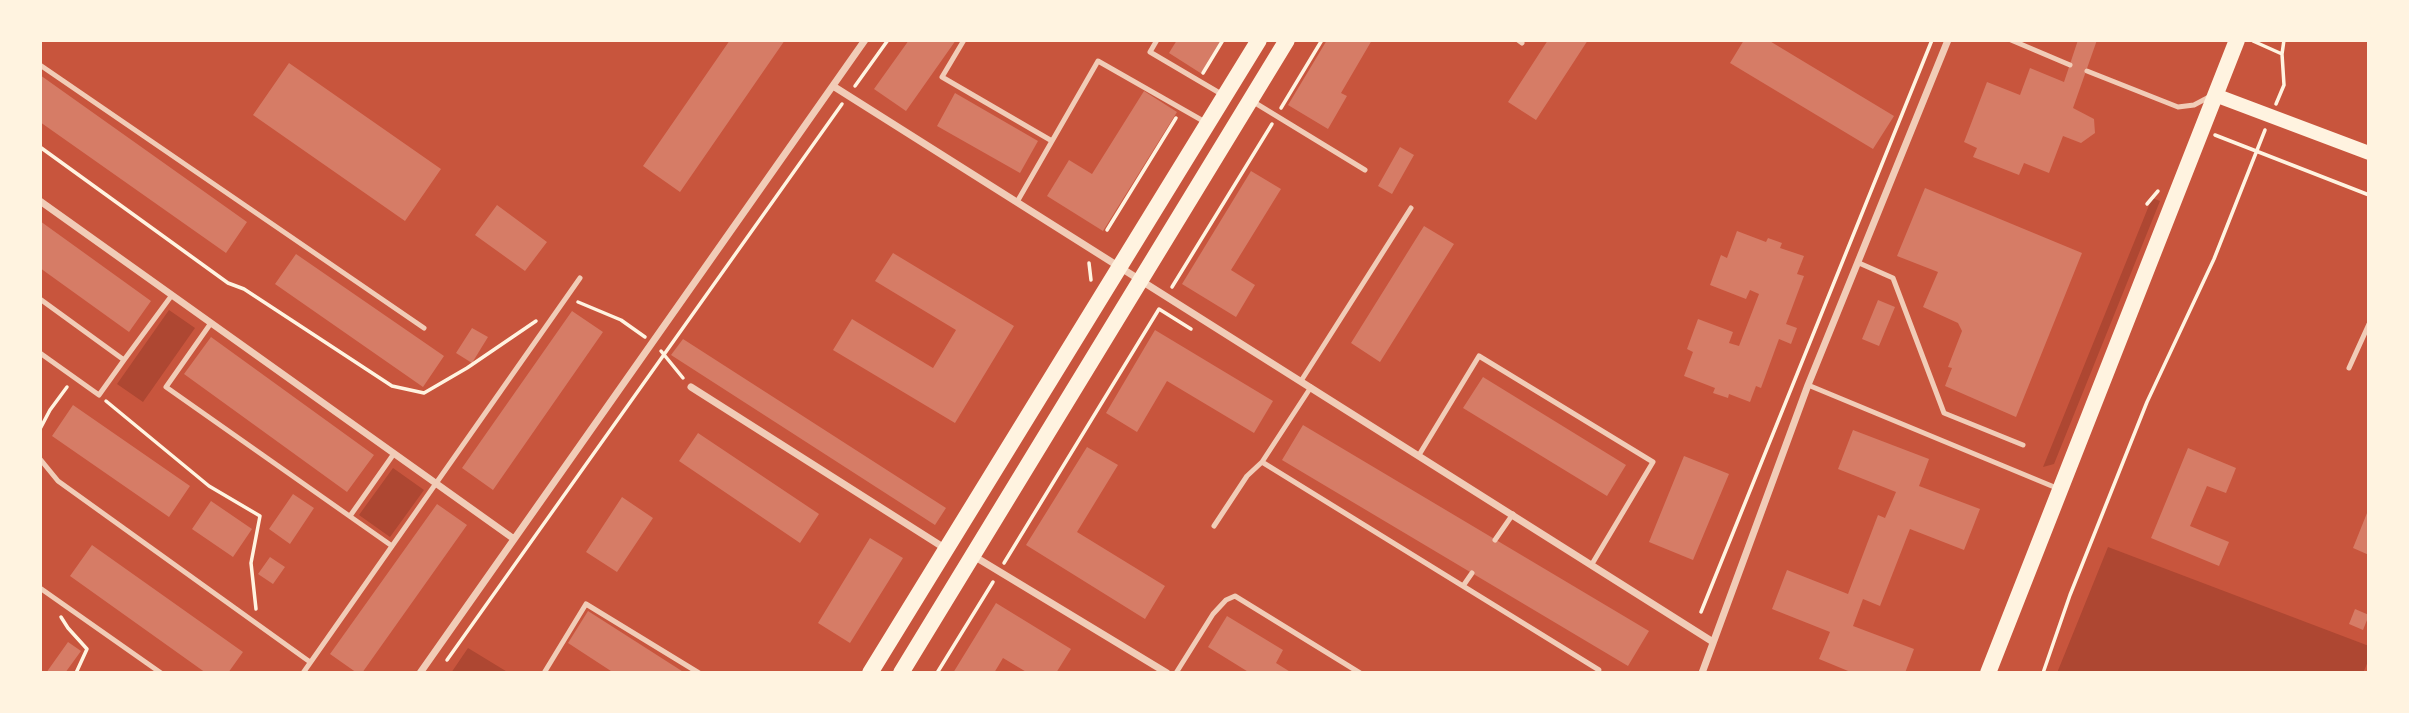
<!DOCTYPE html>
<style>
body{margin:0}
#map{position:relative;width:2409px;height:713px;overflow:hidden;background:#c8553d;font-family:"PT Sans Narrow",sans-serif}
canvas{display:block}
.frame{position:absolute;inset:0;border:42px solid #fff3e0;pointer-events:none}
</style>
<div id="map">
<canvas width="2409" height="713"></canvas>
<div class="frame"></div>
</div>
<script>
const ctx = document.querySelector('canvas').getContext('2d');
ctx.lineJoin = 'round';
function fill(path, color) { ctx.fillStyle = color; ctx.fill(path, 'evenodd'); }
const poly = rows => new Path2D(rows.map(r => 'M' + r).join(''));
function stroke(path, color, width, dash) { ctx.strokeStyle = color; ctx.lineWidth = width; ctx.lineCap = dash ? 'butt' : 'round'; ctx.setLineDash(dash || []); ctx.stroke(path); }
fill(poly([
 [2152,198,2160,201,2054,464,2043,467],
 [169,310,195,328,143,402,117,384],
 [393,468,424,490,390,537,359,515],
 [2108,547,2369,646,2369,659,2363,673,2057,673],
 [468,648,509,673,451,673]
]), '#ae4732');
fill(poly([
 [730,40,785,40,680,192,643,166],
 [909,40,956,40,906,111,874,89],
 [1177,40,1223,40,1202,74,1169,53],
 [1327,40,1372,40,1341,93,1347,96,1328,129,1288,105],
 [1548,40,1588,40,1536,120,1508,102],
 [1744,40,1768,40,1894,116,1873,149,1730,63],
 [2078,40,2097,40,2073,108,2094,119,2095,133,2081,143,2063,136,2049,173,2024,163,2019,175,1973,157,1977,148,1964,142,1987,82,2020,95,2030,68,2064,82],
 [289,63,441,169,405,221,253,115],
 [40,75,247,222,226,253,40,122],
 [1144,91,1177,112,1103,231,1047,196,1069,160,1092,174],
 [955,93,1038,141,1020,173,937,126],
 [1400,147,1414,155,1392,194,1378,186],
 [1251,171,1281,189,1231,270,1255,285,1236,317,1182,284],
 [1925,188,2082,253,2016,417,1945,386,1952,368,1948,367,1962,331,1958,323,1923,307,1938,272,1897,256],
 [497,205,547,242,525,271,475,235],
 [40,221,151,301,129,332,40,268],
 [1424,226,1454,244,1380,362,1351,343],
 [1737,231,1766,242,1768,238,1782,243,1780,248,1804,256,1797,274,1804,276,1786,324,1797,328,1791,344,1779,339,1761,388,1756,386,1750,402,1729,394,1728,398,1713,393,1715,388,1684,376,1693,352,1687,349,1698,319,1733,332,1729,343,1739,346,1759,294,1750,290,1746,299,1710,285,1721,255,1727,258],
 [893,253,1014,326,955,423,833,350,852,319,933,368,956,330,875,281],
 [296,254,444,356,423,387,275,284],
 [1878,300,1895,307,1879,346,1862,339],
 [572,311,603,332,493,490,462,468],
 [472,328,488,337,472,363,456,353],
 [1155,330,1273,401,1254,433,1167,381,1137,432,1106,413],
 [211,337,374,455,347,492,184,374],
 [683,339,946,508,935,525,671,355],
 [1483,377,1626,465,1607,496,1463,408],
 [73,405,190,486,169,517,52,436],
 [1303,425,1649,631,1628,666,1282,460],
 [1853,430,1929,459,1919,486,1980,509,1964,550,1910,529,1880,606,1863,599,1853,626,1914,649,1905,673,1853,673,1819,659,1830,632,1772,609,1787,570,1848,594,1878,515,1885,518,1896,492,1838,469],
 [698,433,819,514,800,543,679,461],
 [1087,447,1118,465,1077,532,1165,586,1145,619,1026,545],
 [2188,448,2236,468,2226,493,2207,486,2190,526,2229,542,2219,566,2151,538],
 [1684,456,1729,474,1693,560,1649,542],
 [293,494,314,508,290,544,269,529],
 [622,497,653,518,617,572,586,552],
 [211,501,252,529,233,557,192,529],
 [437,504,467,525,362,673,357,673,330,654],
 [2369,508,2369,555,2353,548],
 [870,538,903,558,850,643,818,623],
 [92,545,243,652,228,673,206,673,70,576],
 [270,557,285,567,273,584,258,574],
 [996,603,1071,649,1056,673,1028,673,1003,658,994,673,953,673],
 [2355,609,2369,615,2363,630,2349,624],
 [588,611,685,673,614,673,568,643],
 [1227,616,1283,650,1276,663,1292,673,1250,673,1208,647],
 [68,642,81,651,65,673,46,673]
]), '#d67c66');
stroke(poly([
 [2253,41,2282,54,2284,85,2276,104],
 [2282,54,2284,40],
 [1203,73,1223,40],
 [855,86,888,40],
 [1281,108,1322,40],
 [2215,135,2369,195],
 [40,147,228,283,244,289,392,386,424,393,467,368,536,321],
 [2147,204,2158,191],
 [1107,230,1176,118],
 [1089,263,1091,280],
 [1172,287,1272,124],
 [578,302,621,320,645,337],
 [661,351,683,378],
 [106,401,209,486,260,516,251,563,256,609],
 [40,429,50,410,67,387],
 [1004,563,1159,309,1191,329],
 [1701,612,1932,40],
 [61,617,68,628,87,649,76,673],
 [447,660,842,104],
 [937,673,993,582],
 [2043,673,2070,595,2147,402,2214,259,2265,130]
]), '#fff3e0', 3.5);
stroke(poly([
 [964,40,942,77,1052,141],
 [1157,40,1150,52,1223,95],
 [1518,40,1522,43],
 [2011,40,2070,65],
 [40,65,424,328],
 [2087,71,2178,107,2194,105,2211,96],
 [1252,101,1365,170],
 [1017,202,1098,61,1205,122],
 [1859,263,1893,278,1944,413,2023,445],
 [40,299,124,360,172,295],
 [211,323,166,387,392,546],
 [40,353,99,395,124,360],
 [2349,368,2369,324],
 [1301,381,1411,208],
 [1808,385,2059,489],
 [1311,387,1262,462,1599,670,1598,673],
 [1419,455,1479,356,1653,462,1592,564],
 [40,459,58,481,310,662],
 [350,516,393,455],
 [1214,526,1247,476,1262,462],
 [1495,540,1513,514],
 [1463,586,1472,573],
 [40,588,161,673],
 [303,673,580,278],
 [544,673,586,604,699,673],
 [1176,673,1213,614,1226,600,1235,596,1360,673]
]), '#f1ccb7', 5);
stroke(poly([
 [833,86,1713,642],
 [40,201,514,539],
 [691,387,946,549],
 [972,555,1167,673],
 [420,673,865,40],
 [1702,673,1808,385,1948,40]
]), '#f1ccb7', 7);
stroke(poly([
 [2215,95,2369,153]
]), '#fff3e0', 14);
stroke(poly([
 [870,673,1259,40],
 [901,673,1287,40],
 [1988,673,2237,40]
]), '#fff3e0', 16);
</script>
